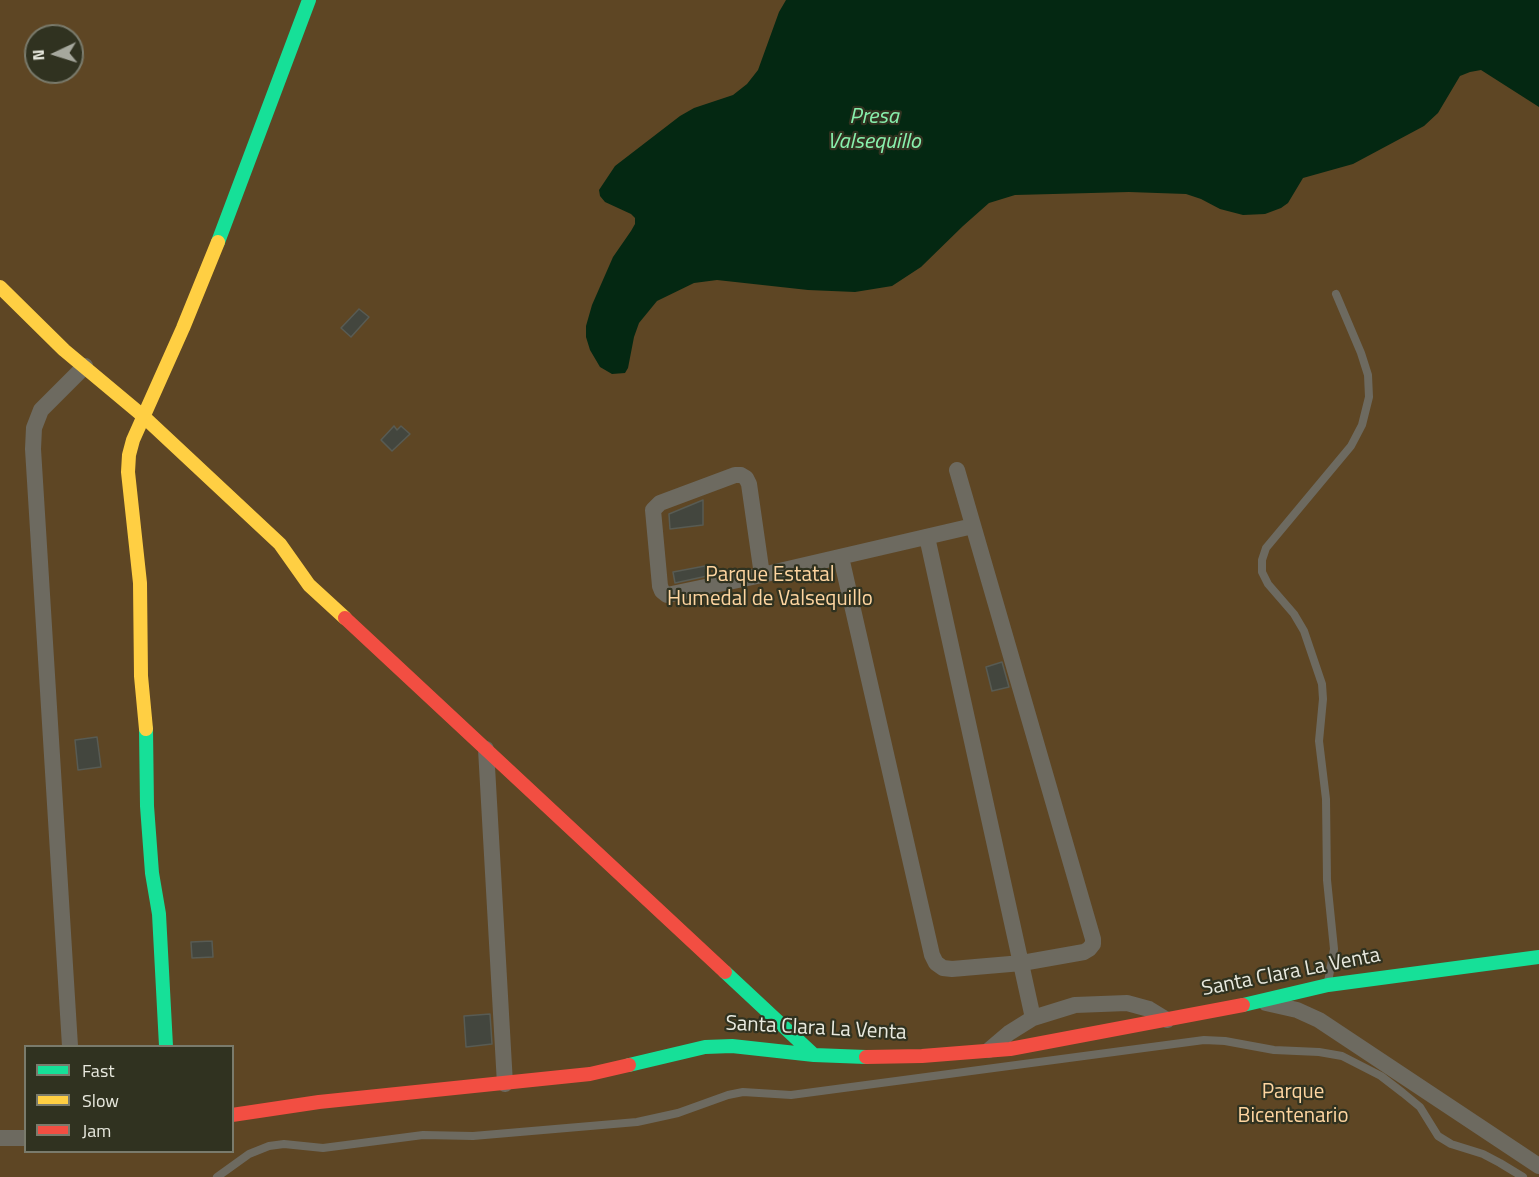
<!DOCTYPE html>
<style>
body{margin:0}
#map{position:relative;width:1539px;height:1177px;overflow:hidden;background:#2c2e24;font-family:"Titillium Web",sans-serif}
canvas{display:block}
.legend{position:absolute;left:24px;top:1045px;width:210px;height:108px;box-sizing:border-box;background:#303220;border:2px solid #7a7b6c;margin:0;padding:8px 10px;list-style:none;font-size:18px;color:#e8e9de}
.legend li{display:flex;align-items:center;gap:12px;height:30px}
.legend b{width:30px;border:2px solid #7a7b6c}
.north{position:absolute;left:24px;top:24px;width:60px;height:60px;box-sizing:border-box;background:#303220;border:2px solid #7a7b6c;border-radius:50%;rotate:266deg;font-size:16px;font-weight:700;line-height:24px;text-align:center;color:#e8e9de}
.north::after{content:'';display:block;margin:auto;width:21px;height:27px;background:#a6a89d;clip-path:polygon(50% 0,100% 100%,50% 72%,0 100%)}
</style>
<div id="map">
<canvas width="1539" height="1177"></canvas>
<ul class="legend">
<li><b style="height:8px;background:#16e098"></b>Fast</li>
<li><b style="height:8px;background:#ffcf43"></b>Slow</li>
<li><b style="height:8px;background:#f24e42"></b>Jam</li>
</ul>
<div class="north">N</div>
</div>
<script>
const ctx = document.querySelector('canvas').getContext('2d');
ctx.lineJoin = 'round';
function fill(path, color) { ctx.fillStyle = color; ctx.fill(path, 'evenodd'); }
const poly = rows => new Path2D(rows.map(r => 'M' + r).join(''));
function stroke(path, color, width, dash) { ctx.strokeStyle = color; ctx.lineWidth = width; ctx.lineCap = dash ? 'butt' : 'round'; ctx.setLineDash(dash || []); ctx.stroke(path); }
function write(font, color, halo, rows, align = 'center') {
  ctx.font = font + ' "Titillium Web",sans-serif'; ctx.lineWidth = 4.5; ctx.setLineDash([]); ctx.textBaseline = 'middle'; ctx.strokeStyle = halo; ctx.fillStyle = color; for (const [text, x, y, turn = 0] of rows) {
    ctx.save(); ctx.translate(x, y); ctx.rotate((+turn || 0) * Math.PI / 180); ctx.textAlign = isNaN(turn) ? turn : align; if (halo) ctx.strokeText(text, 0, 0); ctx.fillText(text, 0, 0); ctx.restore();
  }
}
fill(poly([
 [0,0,1539,0,1539,1177,0,1177],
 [36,36,72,36,72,72,36,72],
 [26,1046,232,1046,232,1152,26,1152]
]), '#5e4624');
fill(poly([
 [786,0,1539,0,1539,107,1481,70,1470,72,1460,76,1438,113,1424,126,1353,164,1303,178,1288,203,1281,208,1265,214,1243,215,1220,209,1201,199,1186,194,1129,192,1015,195,989,203,963,226,921,267,892,286,855,292,808,290,717,280,694,283,657,301,639,323,634,337,628,368,625,373,612,374,600,367,590,350,586,337,586,326,592,305,613,257,631,231,635,224,635,218,631,214,605,202,600,196,599,190,615,166,680,116,694,108,733,95,747,84,758,70,779,12]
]), '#042812');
const building = poly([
 [359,309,369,317,351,337,341,328,359,309],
 [394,426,397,430,401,426,410,434,392,451,381,440,394,426],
 [703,500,703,525,670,529,669,514,703,500],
 [705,566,707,576,675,583,673,572,705,566],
 [1002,662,1009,687,992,691,986,667,1002,662],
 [97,737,101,767,78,770,75,740,97,737],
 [212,941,213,957,192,958,191,942,212,941],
 [490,1014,492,1044,466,1047,464,1016,490,1014]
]);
fill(building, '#43463e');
stroke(building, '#585b53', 1.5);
stroke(poly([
 [1328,982,1334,949,1327,880,1326,799,1319,741,1323,699,1322,684,1304,631,1294,614,1268,584,1262,572,1262,560,1266,548,1351,446,1362,425,1369,397,1368,375,1361,353,1336,294],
 [217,1177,249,1154,269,1146,284,1144,323,1148,423,1135,473,1136,637,1122,678,1113,728,1095,743,1092,791,1095,1204,1040,1225,1041,1274,1050,1319,1052,1342,1056,1381,1076,1403,1093,1420,1107,1438,1136,1451,1144,1483,1154,1500,1163,1523,1177]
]), '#6d6a60', 8);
stroke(poly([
 [927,537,1033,1018,1009,1033,989,1050],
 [841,557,932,955,936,963,943,968,952,969,1022,963,1084,952,1089,949,1093,944,1093,939,957,470],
 [762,575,749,484,746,478,741,475,735,475,660,503,653,510,660,586,662,591,667,595,762,575,973,526],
 [486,749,505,1084],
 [1266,1003,1297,1010,1319,1020,1539,1166],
 [1033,1018,1075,1005,1127,1003,1149,1009,1167,1020],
 [70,1046,33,449,34,428,41,410,85,366],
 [0,1138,26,1138]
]), '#6d6a60', 16);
stroke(poly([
 [218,242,309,0],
 [146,729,147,806,152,873,159,914,166,1046],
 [725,972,814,1055],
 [1243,1005,1328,985,1539,957],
 [629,1065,705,1047,732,1046,814,1055,866,1057]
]), '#16e098', 14);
stroke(poly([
 [0,287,64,350,143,416,280,544,309,585,345,618],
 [146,729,141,676,140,583,128,472,129,455,133,440,183,328,218,242]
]), '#ffcf43', 14);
stroke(poly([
 [345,618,725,972],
 [866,1057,922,1056,1010,1049,1243,1005],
 [232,1115,319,1102,590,1074,629,1065]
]), '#f24e42', 14);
write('21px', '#fed5a0', '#303220', [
 ["Parque Estatal",770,576],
 ["Humedal de Valsequillo",770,600],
 ["Parque",1293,1093],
 ["Bicentenario",1293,1117]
]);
write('21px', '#e8e9de', '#303220', [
 ["Santa Clara La Venta",1291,973,-11],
 ["Santa Clara La Venta",816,1029,3]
]);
write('italic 22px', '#89f1ad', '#303220', [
 ["Presa",874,118],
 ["Valsequillo",874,143]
]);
</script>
